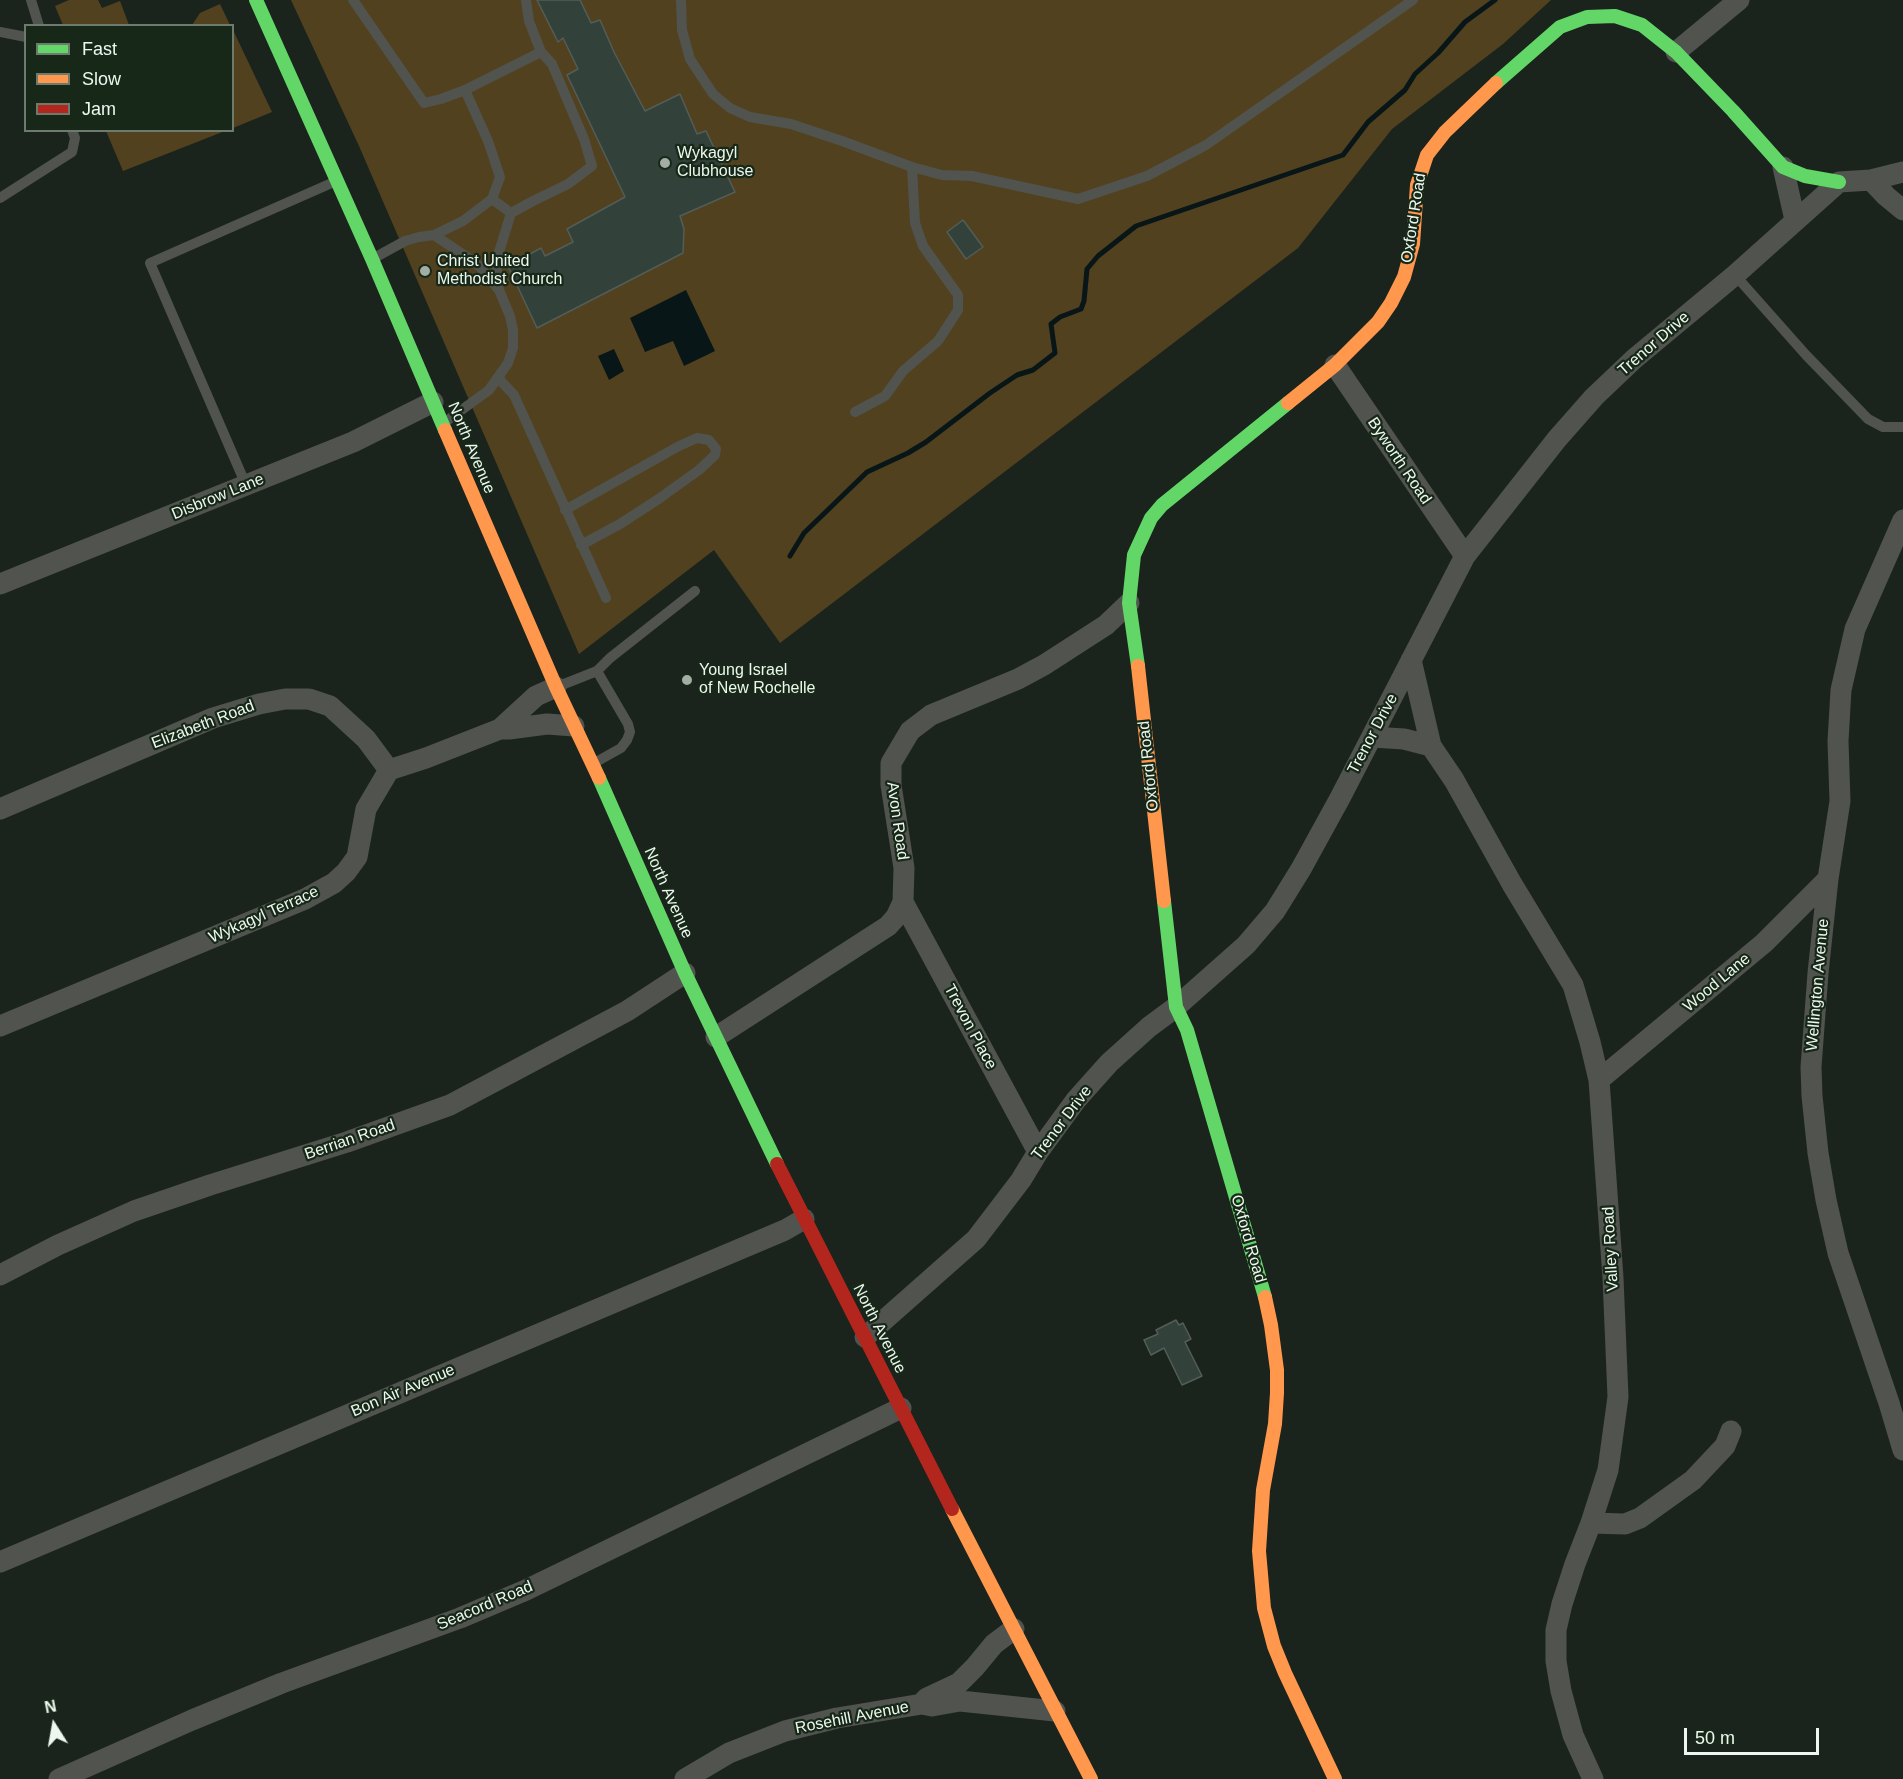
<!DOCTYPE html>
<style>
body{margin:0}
#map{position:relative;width:1903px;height:1779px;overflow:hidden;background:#1b241c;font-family:Helvetica,sans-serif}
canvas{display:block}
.legend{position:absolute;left:24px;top:24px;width:210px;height:108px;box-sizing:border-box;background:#172819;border:2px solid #6c7b6e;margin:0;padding:8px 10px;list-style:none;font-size:18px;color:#ecf7ed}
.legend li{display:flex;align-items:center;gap:12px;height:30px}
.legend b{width:30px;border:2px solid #6c7b6e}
.north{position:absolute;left:24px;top:1695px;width:60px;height:60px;-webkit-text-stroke:4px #172819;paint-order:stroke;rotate:349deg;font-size:16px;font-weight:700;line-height:24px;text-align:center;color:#ecf7ed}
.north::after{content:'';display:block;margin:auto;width:21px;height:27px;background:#ecf7ed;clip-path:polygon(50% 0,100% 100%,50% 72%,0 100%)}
.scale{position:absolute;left:1684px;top:1728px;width:135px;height:27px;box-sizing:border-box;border:3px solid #ecf7ed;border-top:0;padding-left:8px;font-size:18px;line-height:21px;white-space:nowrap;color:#ecf7ed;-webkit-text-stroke:4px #172819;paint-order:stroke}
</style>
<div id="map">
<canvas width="1903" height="1779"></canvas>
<ul class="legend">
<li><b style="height:8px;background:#63d668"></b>Fast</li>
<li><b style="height:8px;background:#ff974d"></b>Slow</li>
<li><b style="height:8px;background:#b3261e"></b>Jam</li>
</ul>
<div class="north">N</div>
<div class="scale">50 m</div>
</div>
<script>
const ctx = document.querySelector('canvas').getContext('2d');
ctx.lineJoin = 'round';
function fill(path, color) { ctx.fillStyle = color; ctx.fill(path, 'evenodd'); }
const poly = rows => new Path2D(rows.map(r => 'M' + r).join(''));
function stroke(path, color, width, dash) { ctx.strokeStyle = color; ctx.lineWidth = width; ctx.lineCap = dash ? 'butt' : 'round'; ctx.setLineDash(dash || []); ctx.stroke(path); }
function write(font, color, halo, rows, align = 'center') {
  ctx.font = font + ' Helvetica,sans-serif'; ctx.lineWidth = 4.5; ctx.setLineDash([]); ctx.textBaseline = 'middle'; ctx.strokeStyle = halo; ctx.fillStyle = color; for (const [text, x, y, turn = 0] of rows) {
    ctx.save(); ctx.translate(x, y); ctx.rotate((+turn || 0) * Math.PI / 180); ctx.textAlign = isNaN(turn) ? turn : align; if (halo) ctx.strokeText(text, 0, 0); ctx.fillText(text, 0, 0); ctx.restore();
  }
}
fill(poly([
 [69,0,98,0,102,8,120,1,129,25,63,25,55,6],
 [291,0,1551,0,1503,44,1392,129,1298,248,780,643,714,550,579,654,359,146],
 [220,4,230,25,192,25,200,13],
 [233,30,272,112,233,128,232,128],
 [106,131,225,131,123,171]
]), '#52411f');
fill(poly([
 [686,290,715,351,684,366,673,341,645,352,630,318],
 [614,349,624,371,609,380,598,356]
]), '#091618');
stroke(poly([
 [790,556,804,533,867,472,908,453,926,442,990,393,1017,375,1033,370,1055,353,1051,324,1060,317,1081,309,1084,301,1087,269,1098,256,1136,226,1343,155,1368,122,1405,90,1415,74,1438,53,1465,22,1495,0]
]), '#091618', 5);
const building = poly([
 [537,0,580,0,591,23,600,20,614,52,645,111,680,94,697,134,706,131,735,192,680,216,684,229,683,253,537,328,508,266,541,248,545,256,573,242,567,229,625,197,567,75,578,69,563,38,558,42,537,0],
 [963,220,983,247,966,259,947,232,963,220],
 [1176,1320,1179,1325,1183,1323,1191,1339,1185,1342,1202,1376,1182,1385,1164,1348,1151,1355,1144,1340,1158,1334,1156,1330,1176,1320]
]);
fill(building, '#33413b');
stroke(building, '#535d58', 1.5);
stroke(poly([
 [31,0,39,26],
 [353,0,424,103,441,99,465,90,541,52,552,64,584,139,592,166,568,184,533,201,511,213,496,262,499,290],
 [526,0,529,21,541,52],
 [681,0,682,30,690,59,713,94,730,108,750,117,791,124,842,141,912,167,942,175,972,176,1078,199,1147,176,1206,145,1413,0],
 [0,32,26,37],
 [0,198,72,152,75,138,72,130],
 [492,199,511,213],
 [434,235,463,221,492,199,500,177,488,141,465,90],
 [374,258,405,241,419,237,434,235,467,257,480,267,499,290,510,316,513,330,513,348,508,363,489,390,445,422],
 [1735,275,1806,355,1868,419,1883,427,1903,427],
 [499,379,514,395,606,598],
 [855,412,885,396,903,371,938,341,958,310,958,295,923,246,915,223,912,167],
 [246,485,150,263,334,182],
 [565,510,679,446,697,438,709,440,716,449,715,455,699,470,660,498,620,524,581,545],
 [559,686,597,671,610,658,695,591],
 [596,762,621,748,627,740,630,732,628,724,597,671]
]), '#51534e', 10);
stroke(poly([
 [1676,52,1739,0],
 [1783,167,1795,220],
 [1871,180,1886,196,1903,210],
 [1335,365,1465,556],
 [1903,520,1855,629,1841,690,1838,741,1840,801,1828,879,1818,973,1811,1067,1812,1096,1818,1153,1826,1200,1838,1253,1889,1403,1903,1450],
 [0,584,353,442,433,402],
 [1411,660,1431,746,1454,780,1512,884,1573,985,1590,1042,1599,1080,1613,1278,1618,1397,1608,1470,1591,1523,1575,1564,1562,1604,1556,1630,1556,1661,1561,1691,1573,1735,1593,1779],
 [500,729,509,729,547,724,574,726],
 [1372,737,1404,739,1431,746],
 [0,809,213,718,259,704,285,699,309,699,330,706,366,739,389,770],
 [903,902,1038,1152],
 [0,1026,305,899,334,883,346,872,357,857,366,809,389,770,426,758,500,729,536,696,556,687],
 [716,1037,888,926,896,917,903,902,904,868,891,785,891,763,910,731,931,715,1018,679,1044,665,1106,625,1129,603],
 [1599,1080,1764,943,1828,879],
 [0,1275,58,1245,134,1211,210,1185,347,1142,450,1105,627,1011,685,973],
 [865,1337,976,1239,1021,1180,1038,1152,1076,1100,1109,1063,1149,1027,1176,1007,1246,945,1275,911,1301,869,1340,798,1465,556,1557,439,1594,397,1634,359,1735,275,1839,182,1871,180,1903,172],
 [1591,1523,1625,1524,1640,1518,1693,1480,1725,1446,1731,1431],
 [0,1562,785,1230,804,1219],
 [924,1701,927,1698,959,1683,975,1667,994,1644,1014,1629],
 [59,1779,192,1720,282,1683,460,1618,526,1590,901,1408],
 [685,1779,729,1753,785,1731,837,1718,922,1704,932,1706,960,1701,1055,1711]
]), '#51534e', 21);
stroke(poly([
 [256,0,372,259,445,430],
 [1496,83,1560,27,1587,17,1615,16,1642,25,1676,52,1733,111,1783,167,1805,176,1839,182],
 [1138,666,1129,603,1134,555,1151,518,1162,505,1288,403],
 [599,778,685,973,777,1164],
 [1164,901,1176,1007,1187,1030,1265,1297]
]), '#63d668', 14);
stroke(poly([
 [1288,403,1335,365,1378,322,1391,303,1404,277,1413,244,1417,185,1427,155,1445,132,1496,83],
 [445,430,556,687,599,778],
 [1138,666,1164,901],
 [1265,1297,1271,1325,1277,1370,1277,1393,1275,1424,1263,1490,1259,1551,1264,1608,1274,1646,1285,1673,1335,1779],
 [952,1509,1091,1779]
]), '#ff974d', 14);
stroke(poly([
 [777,1164,952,1509]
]), '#b3261e', 14);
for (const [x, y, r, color] of [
 [665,163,6,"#a3ada4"],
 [425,271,6,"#a3ada4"],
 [687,680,6,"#a3ada4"]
]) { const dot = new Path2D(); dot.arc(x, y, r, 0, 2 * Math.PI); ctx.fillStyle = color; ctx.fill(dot); stroke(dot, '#172819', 2); }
write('16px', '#ecf7ed', '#172819', [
 ["Wykagyl",677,154],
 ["Clubhouse",677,172],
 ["Christ United",437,262],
 ["Methodist Church",437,280],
 ["Young Israel",699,671],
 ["of New Rochelle",699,689]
], 'left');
write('16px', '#ecf7ed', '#172819', [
 ["Oxford Road",1414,218,-81],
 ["Trenor Drive",1654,344,-41],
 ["North Avenue",471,448,67],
 ["Byworth Road",1399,461,56],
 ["Disbrow Lane",218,497,-22],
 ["Elizabeth Road",203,725,-21],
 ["Trenor Drive",1373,734,-62],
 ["Oxford Road",1149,766,-96],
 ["Avon Road",897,821,82],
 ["North Avenue",668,893,66],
 ["Wykagyl Terrace",264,915,-24],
 ["Wood Lane",1717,983,-40],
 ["Wellington Avenue",1818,985,-85],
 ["Trevon Place",970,1027,62],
 ["Trenor Drive",1062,1123,-53],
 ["Berrian Road",350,1140,-19],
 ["Oxford Road",1248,1239,74],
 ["Valley Road",1611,1249,-93],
 ["North Avenue",879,1329,63],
 ["Bon Air Avenue",403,1391,-23],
 ["Seacord Road",485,1606,-23],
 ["Rosehill Avenue",852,1718,-11]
]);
</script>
